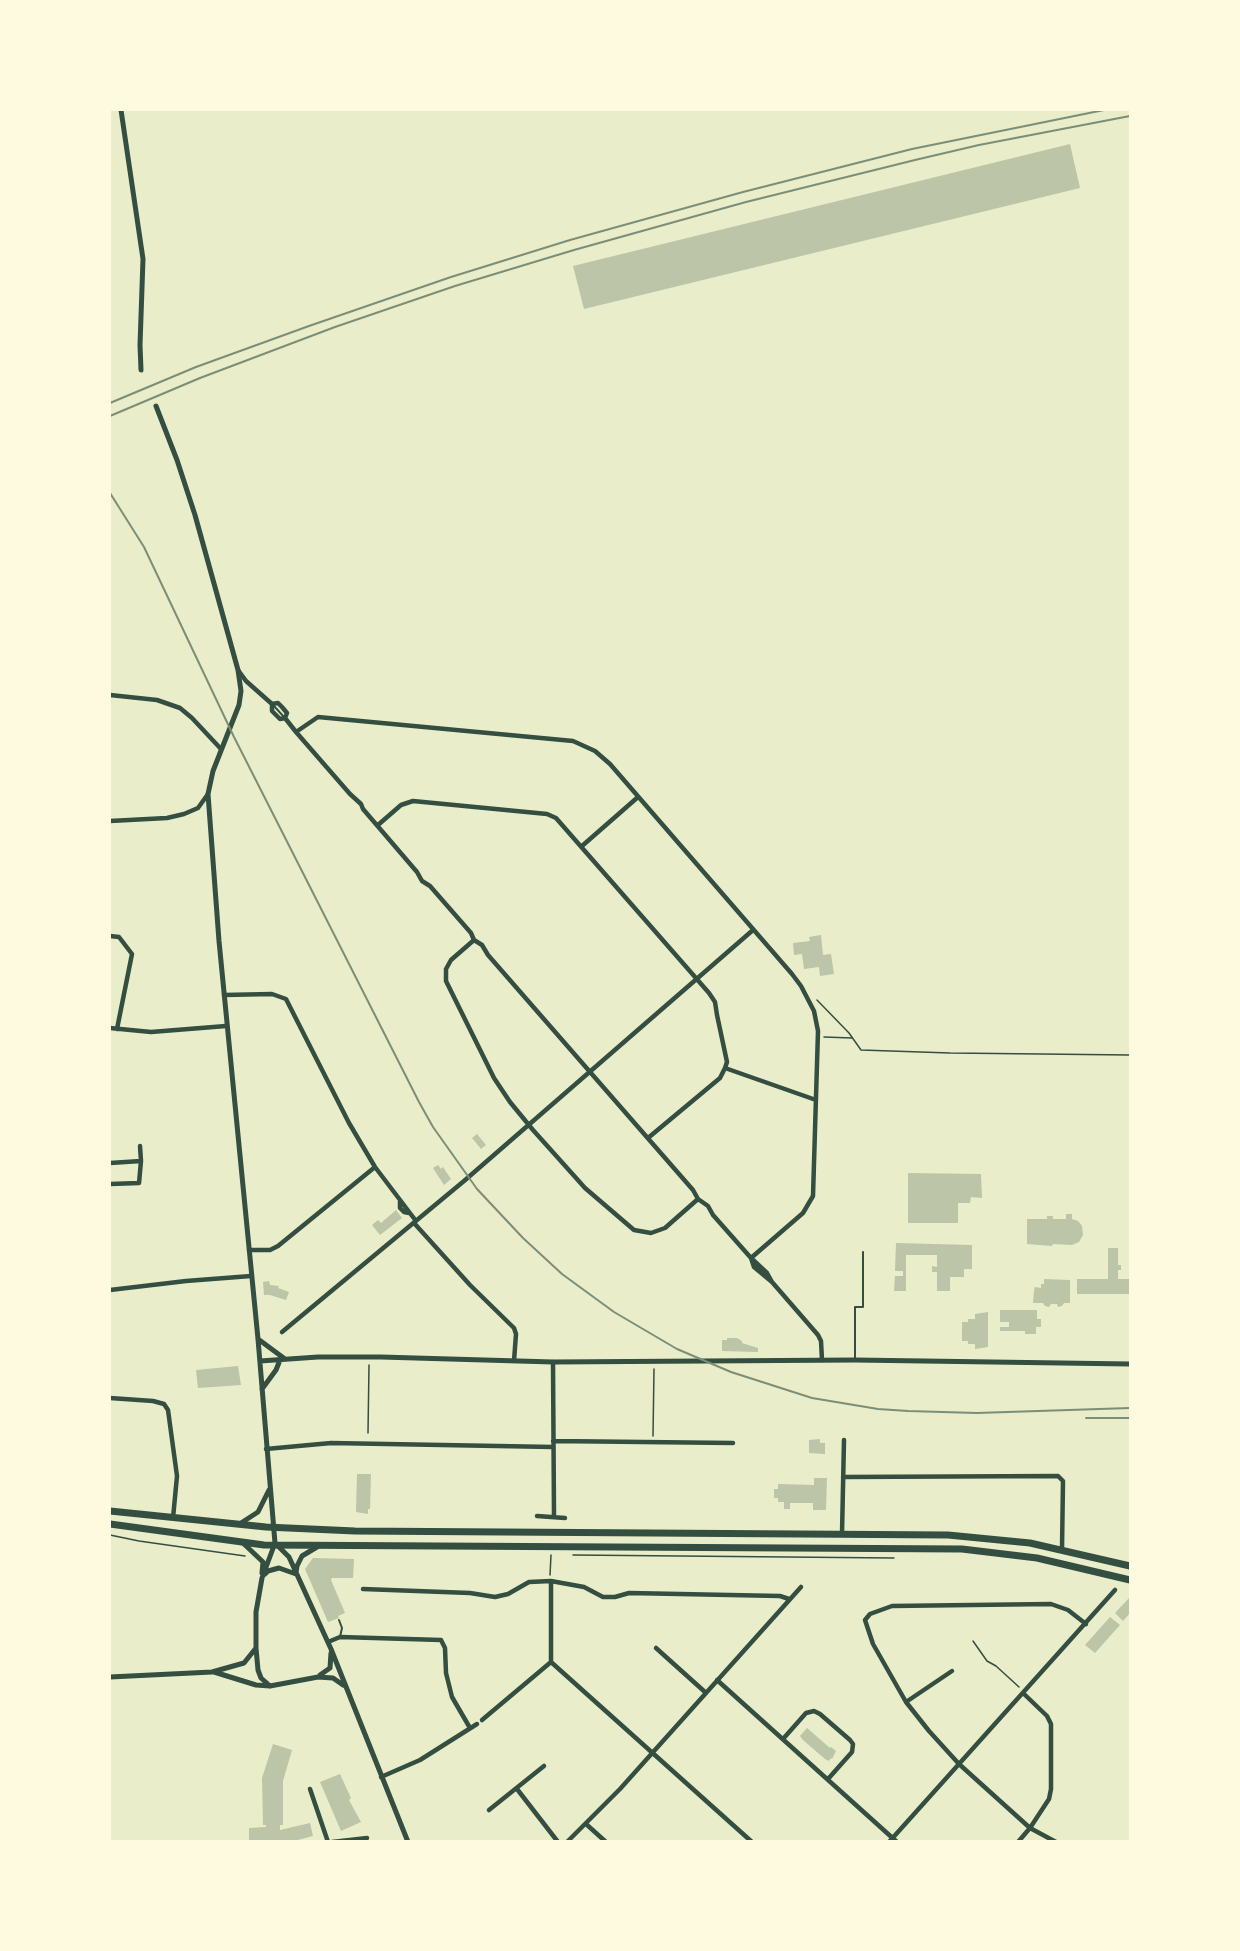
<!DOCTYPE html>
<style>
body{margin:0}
#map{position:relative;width:1240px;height:1951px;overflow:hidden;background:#e9edc9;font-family:"Archivo Narrow",sans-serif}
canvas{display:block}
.frame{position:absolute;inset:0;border:111px solid #fefae0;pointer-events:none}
</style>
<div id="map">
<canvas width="1240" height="1951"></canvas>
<div class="frame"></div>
</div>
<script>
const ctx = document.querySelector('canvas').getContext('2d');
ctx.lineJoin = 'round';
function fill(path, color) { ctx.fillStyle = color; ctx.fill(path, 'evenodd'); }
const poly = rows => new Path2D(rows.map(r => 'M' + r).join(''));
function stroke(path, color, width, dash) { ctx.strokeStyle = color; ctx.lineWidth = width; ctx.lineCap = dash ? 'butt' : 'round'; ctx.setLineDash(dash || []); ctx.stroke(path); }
fill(poly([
 [1070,144,1080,188,584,309,573,266],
 [821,935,823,955,831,954,834,974,820,976,819,967,804,969,802,954,794,955,793,943,810,941,809,937],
 [477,1134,486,1145,481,1149,472,1138],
 [438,1165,441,1169,443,1167,451,1179,444,1185,433,1168],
 [908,1173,981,1174,982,1198,971,1197,970,1203,958,1203,958,1223,908,1223],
 [396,1210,402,1218,380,1235,372,1225,378,1220,381,1223],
 [1066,1214,1072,1214,1072,1219,1078,1221,1082,1226,1083,1235,1079,1242,1072,1245,1053,1244,1052,1246,1027,1244,1027,1219,1047,1219,1047,1216,1053,1216,1053,1219,1066,1219],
 [896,1243,972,1245,972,1269,964,1269,964,1277,950,1277,950,1291,937,1291,937,1272,932,1272,932,1266,937,1267,937,1255,906,1255,906,1291,894,1291,895,1276,903,1276,903,1271,895,1271],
 [1108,1248,1118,1248,1118,1265,1121,1265,1121,1270,1118,1270,1118,1279,1130,1279,1130,1294,1077,1294,1077,1279,1108,1279],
 [1044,1279,1070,1280,1070,1303,1064,1303,1062,1306,1058,1307,1057,1304,1051,1304,1049,1307,1045,1306,1043,1303,1033,1303,1034,1290,1035,1287,1041,1288,1041,1284,1044,1284],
 [269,1281,270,1285,279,1286,278,1288,289,1292,286,1300,270,1295,264,1295,263,1282],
 [1000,1310,1037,1310,1037,1319,1041,1319,1041,1327,1036,1327,1036,1334,1025,1334,1025,1331,1000,1331,1000,1327,1009,1327,1009,1322,1000,1322],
 [988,1312,988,1347,975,1349,975,1344,968,1344,968,1341,962,1341,962,1322,968,1322,968,1319,975,1319,975,1314],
 [727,1338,737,1338,742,1341,742,1343,758,1348,758,1352,722,1351,722,1340,727,1340],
 [238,1366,241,1385,198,1388,196,1370],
 [820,1439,820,1443,825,1443,825,1454,809,1453,809,1440],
 [357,1474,371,1474,370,1509,368,1509,368,1514,356,1512],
 [814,1478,827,1478,826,1510,813,1510,813,1503,790,1503,790,1509,784,1509,784,1502,778,1502,778,1498,774,1498,774,1489,778,1489,778,1484,814,1485],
 [313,1558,354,1559,353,1578,332,1578,331,1580,345,1613,338,1616,339,1618,328,1622,305,1569],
 [1130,1597,1130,1613,1123,1621,1115,1613],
 [1110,1617,1120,1625,1095,1653,1085,1645],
 [807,1728,830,1748,831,1747,836,1751,832,1759,831,1758,829,1761,825,1759,803,1740,800,1736],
 [273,1744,292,1750,283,1781,283,1825,280,1825,280,1830,310,1823,313,1836,290,1842,249,1842,249,1828,266,1827,266,1825,263,1825,262,1778],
 [340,1774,351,1798,349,1800,361,1822,341,1831,320,1782]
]), '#bcc5a7');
stroke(poly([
 [817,1000,849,1033,861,1050,950,1053,1130,1055],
 [824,1037,852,1038],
 [368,1433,369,1365],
 [653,1436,654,1369],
 [110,1535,139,1541,245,1556],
 [573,1555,894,1558],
 [550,1575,551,1555],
 [973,1641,987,1661,996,1666,1019,1687]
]), '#344e41', 1.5);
stroke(poly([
 [274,706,284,717],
 [855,1360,855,1307,863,1307,863,1252],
 [339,1620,342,1628,340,1637]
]), '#344e41', 2);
stroke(poly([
 [238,670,246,681,272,704,278,703,282,707,287,713,285,718,296,732,350,794,361,804,363,809,417,872,422,881,430,886,471,933,474,940,482,945,488,955,693,1190,698,1199,708,1206,713,1215,751,1258,767,1273,772,1282],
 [110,695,157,700,180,708,192,718,221,749],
 [272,704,272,711,280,719,285,718],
 [296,732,318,717,573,741,595,751,610,764,792,974,801,986,814,1011,818,1031,813,1196,803,1213,751,1258],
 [110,821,167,818,184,814,198,808,208,794],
 [378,825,401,805,413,801,547,814,556,818,709,993,715,1002,717,1015,727,1062,725,1068],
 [582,846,638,797],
 [110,936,119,937,132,954,117,1029],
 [474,940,451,960,446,969,446,981,494,1078,510,1102,533,1130,585,1188,634,1230,651,1233,665,1228,698,1199],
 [224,995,272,994,286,999,349,1123,375,1167,416,1221],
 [110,1028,151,1032,226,1026],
 [648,1138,720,1078,725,1068,816,1100],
 [140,1146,141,1161],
 [110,1163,141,1161,139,1183,110,1184],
 [400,1201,400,1208,404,1212,409,1213],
 [414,1223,470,1285,514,1328,516,1334,514,1361],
 [249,1250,270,1250,278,1246,375,1167],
 [751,1258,754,1267,772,1282,818,1335,821,1341,822,1360],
 [110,1290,186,1281,251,1276],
 [282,1332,464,1181,753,930],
 [553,1362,554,1516],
 [110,1398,153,1401,164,1404,168,1410,177,1476,173,1518],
 [553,1441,733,1443],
 [266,1449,331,1443,553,1447],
 [843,1477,1058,1476,1063,1481,1062,1549],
 [537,1516,565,1518],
 [842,1534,844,1440],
 [363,1589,470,1593,495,1597,508,1594,529,1582,551,1581,584,1587,603,1597,615,1597,629,1593,780,1596,789,1599],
 [328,1642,340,1637,441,1640,445,1648,446,1673,452,1697,470,1728],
 [656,1648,705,1692],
 [551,1662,752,1842],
 [717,1680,897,1842],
 [906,1702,952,1671],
 [482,1720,551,1662,551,1581],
 [783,1739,806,1713,814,1711,820,1714,850,1740,853,1744,852,1752,828,1779],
 [381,1777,420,1760,477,1724],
 [310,1789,328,1842],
 [517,1789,558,1842],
 [489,1810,544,1766],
 [586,1824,606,1842],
 [332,1842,367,1838],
 [567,1842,620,1789,801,1587],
 [889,1842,1115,1590],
 [1018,1842,1030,1828,1049,1799,1051,1789,1051,1724,1047,1716,1023,1693],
 [1056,1842,1030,1828,959,1764,929,1731,906,1702,873,1644,865,1620,870,1614,892,1606,1051,1604,1068,1610,1086,1624]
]), '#344e41', 4.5);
stroke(poly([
 [121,110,143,259,140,345,141,370],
 [156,406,177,460,195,515,238,670,241,691,239,705,213,771,208,794,219,941,258,1339,275,1543,262,1578,256,1612,256,1648,258,1670,261,1678,270,1686],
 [258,1339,285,1359],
 [260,1361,318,1357,381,1357,553,1362,855,1360,1130,1364],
 [262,1389,276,1370,280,1360],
 [241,1523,258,1512,269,1490],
 [243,1543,263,1562,262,1573],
 [276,1544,289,1557,331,1649,408,1842],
 [296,1573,297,1566,302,1556,317,1547],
 [265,1574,268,1571,279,1568,296,1574],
 [214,1672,256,1685,270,1686,318,1677,333,1678,343,1685],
 [320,1675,330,1668,331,1653],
 [110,1677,212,1672,244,1663,256,1648]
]), '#344e41', 5);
stroke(poly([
 [110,1511,266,1527,355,1531,948,1535,1030,1543,1130,1566],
 [110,1524,264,1545,962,1549,1037,1558,1130,1580]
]), '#344e41', 7);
stroke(poly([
 [110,403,196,367,309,326,451,277,570,240,743,192,912,149,1104,110],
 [110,416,200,378,335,327,455,286,574,250,746,202,915,160,979,145,1130,116],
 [110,493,144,547,234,737,419,1102,433,1127,477,1189,523,1238,562,1274,614,1312,677,1349,731,1372,812,1398,878,1409,908,1411,977,1413,1130,1408],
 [1086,1418,1130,1418]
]), '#7c8e77', 2);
</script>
